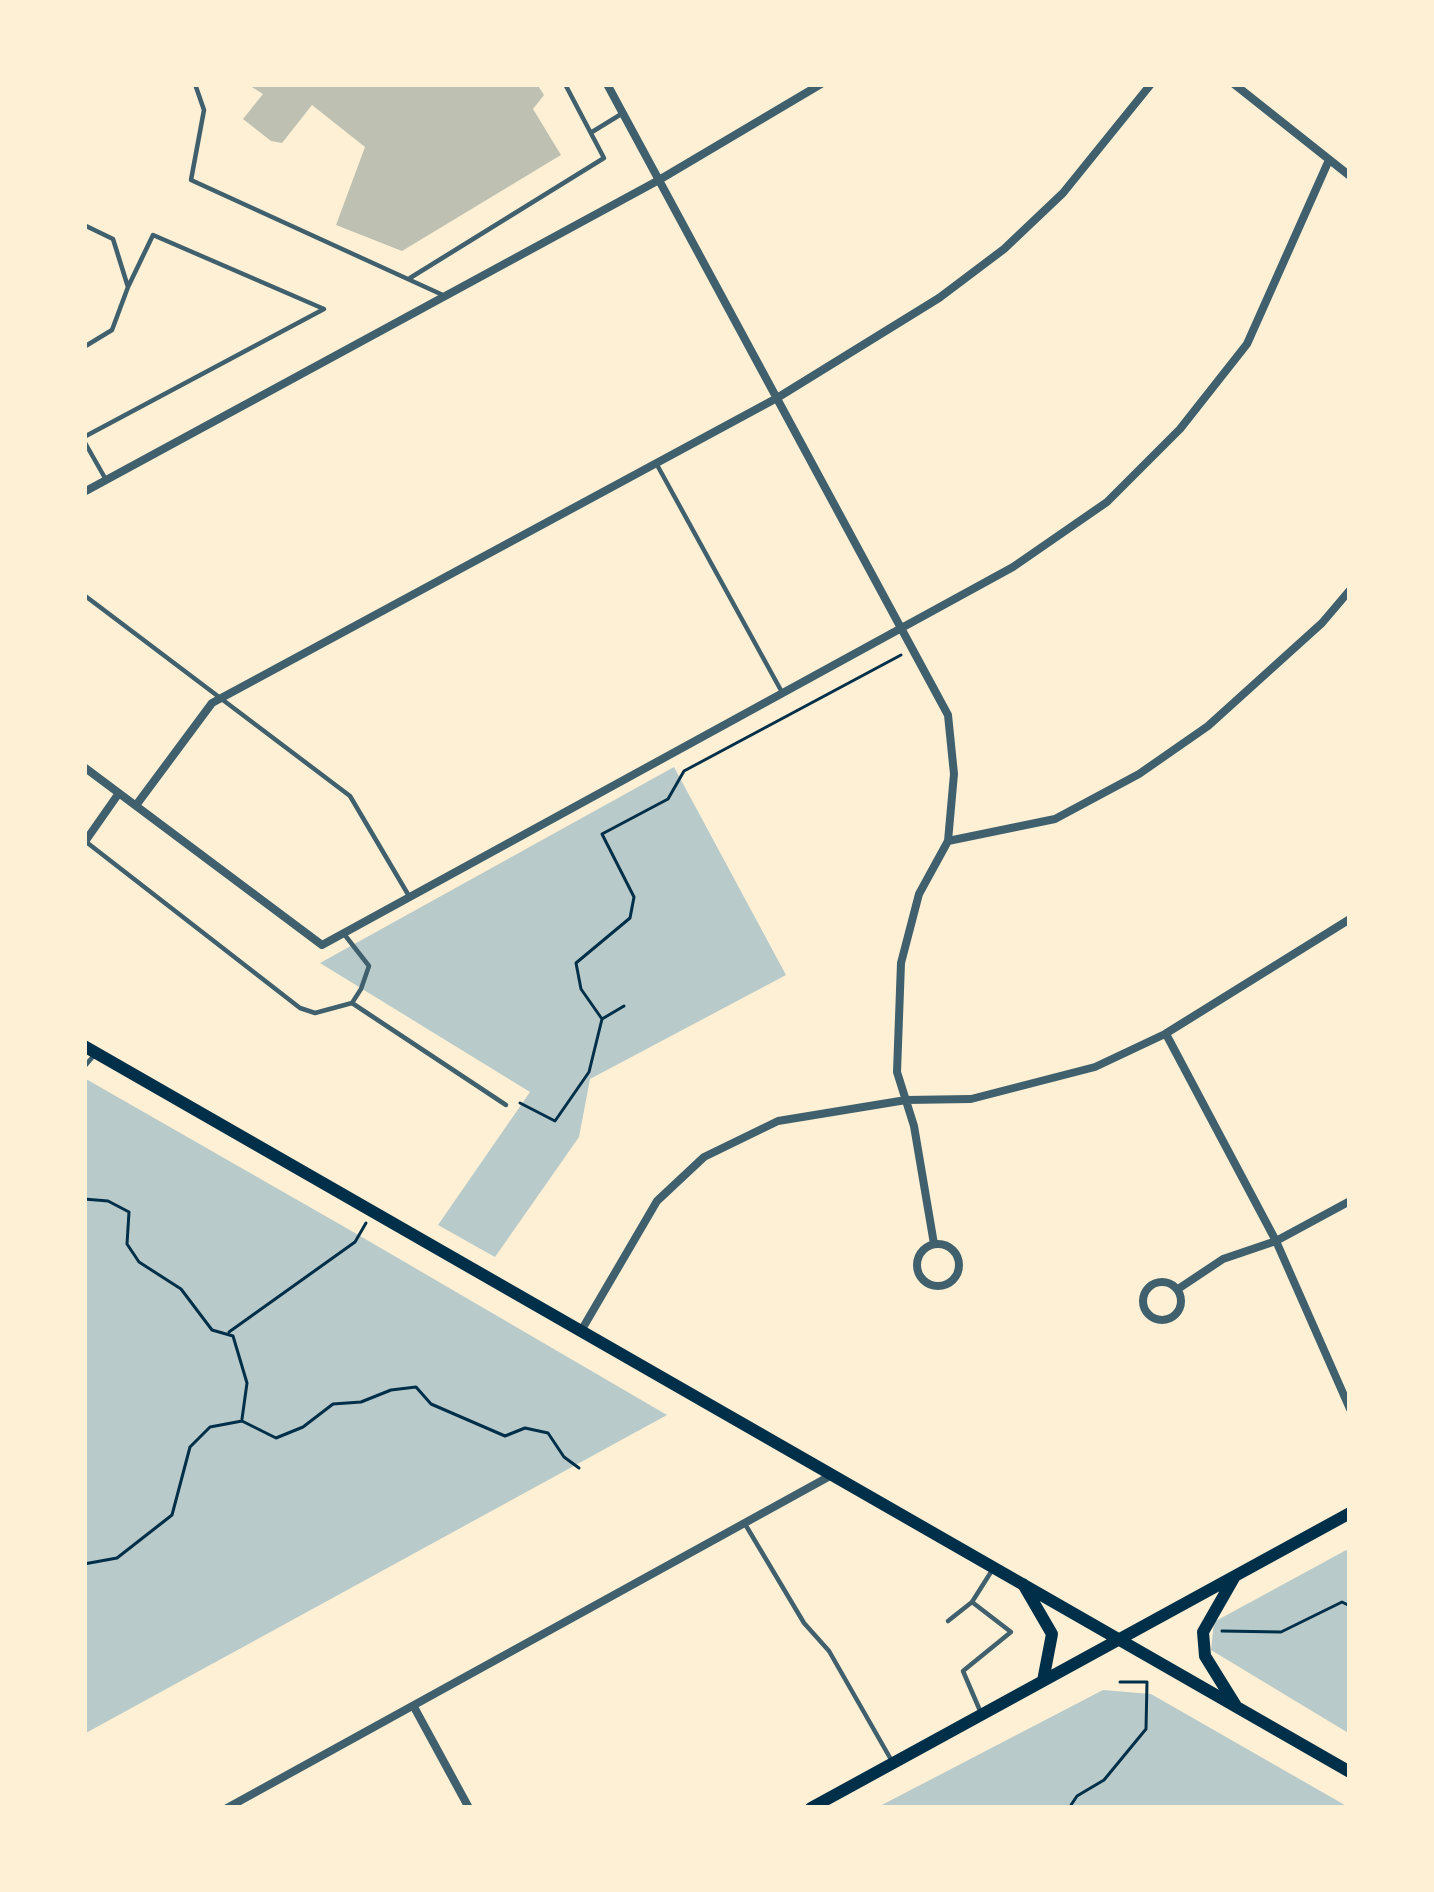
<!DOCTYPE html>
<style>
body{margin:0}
#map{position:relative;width:1434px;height:1892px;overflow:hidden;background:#fdf0d5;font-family:"Sofia Sans Condensed",sans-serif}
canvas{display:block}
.frame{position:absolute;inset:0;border:87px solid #fdf0d5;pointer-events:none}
</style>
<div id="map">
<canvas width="1434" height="1892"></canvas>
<div class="frame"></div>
</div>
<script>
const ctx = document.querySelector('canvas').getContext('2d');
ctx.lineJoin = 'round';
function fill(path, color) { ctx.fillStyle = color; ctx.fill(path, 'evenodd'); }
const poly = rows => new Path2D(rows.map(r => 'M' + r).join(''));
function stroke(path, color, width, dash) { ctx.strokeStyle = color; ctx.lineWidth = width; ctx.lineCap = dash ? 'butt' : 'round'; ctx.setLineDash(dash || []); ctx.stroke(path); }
fill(poly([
 [674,767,786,975,590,1079,579,1137,495,1257,438,1225,530,1092,320,963],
 [86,1079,355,1233,667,1415,84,1734],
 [1350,1548,1350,1734,1211,1650,1214,1622],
 [1103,1690,1151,1694,1350,1808,876,1808]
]), '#b9caca');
fill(poly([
 [247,84,537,84,544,95,533,109,561,155,402,251,336,225,365,147,312,105,282,143,271,141,243,119,263,94]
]), '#bec0b2');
stroke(poly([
 [602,1019,581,989,576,963,630,918,634,897,602,834,668,799,684,771,901,655],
 [520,1103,555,1121,589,1072,602,1019,624,1006],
 [84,1199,108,1201,129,1212,127,1244,139,1262,181,1289,212,1330,233,1336,247,1383,242,1419],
 [229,1332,355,1242,366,1223],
 [84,1564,117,1558,172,1515,190,1447,210,1427,242,1421,276,1438,303,1427,333,1404,361,1402,391,1390,416,1387,431,1404,505,1436,525,1428,548,1433,564,1457,579,1468],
 [1222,1631,1281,1632,1342,1602,1350,1606],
 [1069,1808,1077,1796,1104,1780,1146,1729,1147,1682,1120,1682]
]), '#003049', 3);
stroke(poly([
 [195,84,204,110,191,180,445,296],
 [592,132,623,113],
 [84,225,113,239,128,287,112,330,84,347],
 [410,278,604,158,565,84],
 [84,437,324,309,153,235,128,287],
 [84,441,105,478],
 [656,463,783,694],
 [84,595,350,796,409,896],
 [85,841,300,1008,315,1013,352,1003,361,989,369,966,344,934],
 [352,1003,506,1105],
 [84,1067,96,1053],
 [745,1524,804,1623,829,1651,893,1763],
 [972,1602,1011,1632,963,1671,981,1713],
 [948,1621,972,1602,991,1572]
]), '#3f606c', 4.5);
stroke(poly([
 [607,84,948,715,954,774,948,841,919,894,901,963,897,1072,914,1126,934,1244],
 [1234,84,1350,176],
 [84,492,659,180,821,84],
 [84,767,322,945,1013,567,1107,502,1180,429,1247,344,1329,160],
 [137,804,212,703,777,398,939,298,1004,249,1063,193,1151,84],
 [948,841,1055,819,1139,774,1208,726,1322,623,1350,590],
 [84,843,119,793],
 [1166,1034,1276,1241,1350,1409],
 '917 1265a21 21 0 1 1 42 0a21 21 0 1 1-42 0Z',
 '1143 1301a19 19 0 1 1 38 0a19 19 0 1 1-38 0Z',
 [1178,1289,1223,1259,1276,1241,1350,1201],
 [581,1331,657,1201,704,1157,778,1121,906,1100,971,1099,1095,1067,1165,1034,1350,919],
 [414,1707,469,1808],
 [227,1808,830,1476]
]), '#3f606c', 8);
stroke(poly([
 [84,1046,1350,1772],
 [1235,1576,1203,1632,1205,1656,1236,1706],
 [1023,1584,1052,1634,1043,1681],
 [811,1808,1350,1513]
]), '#003049', 12);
</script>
